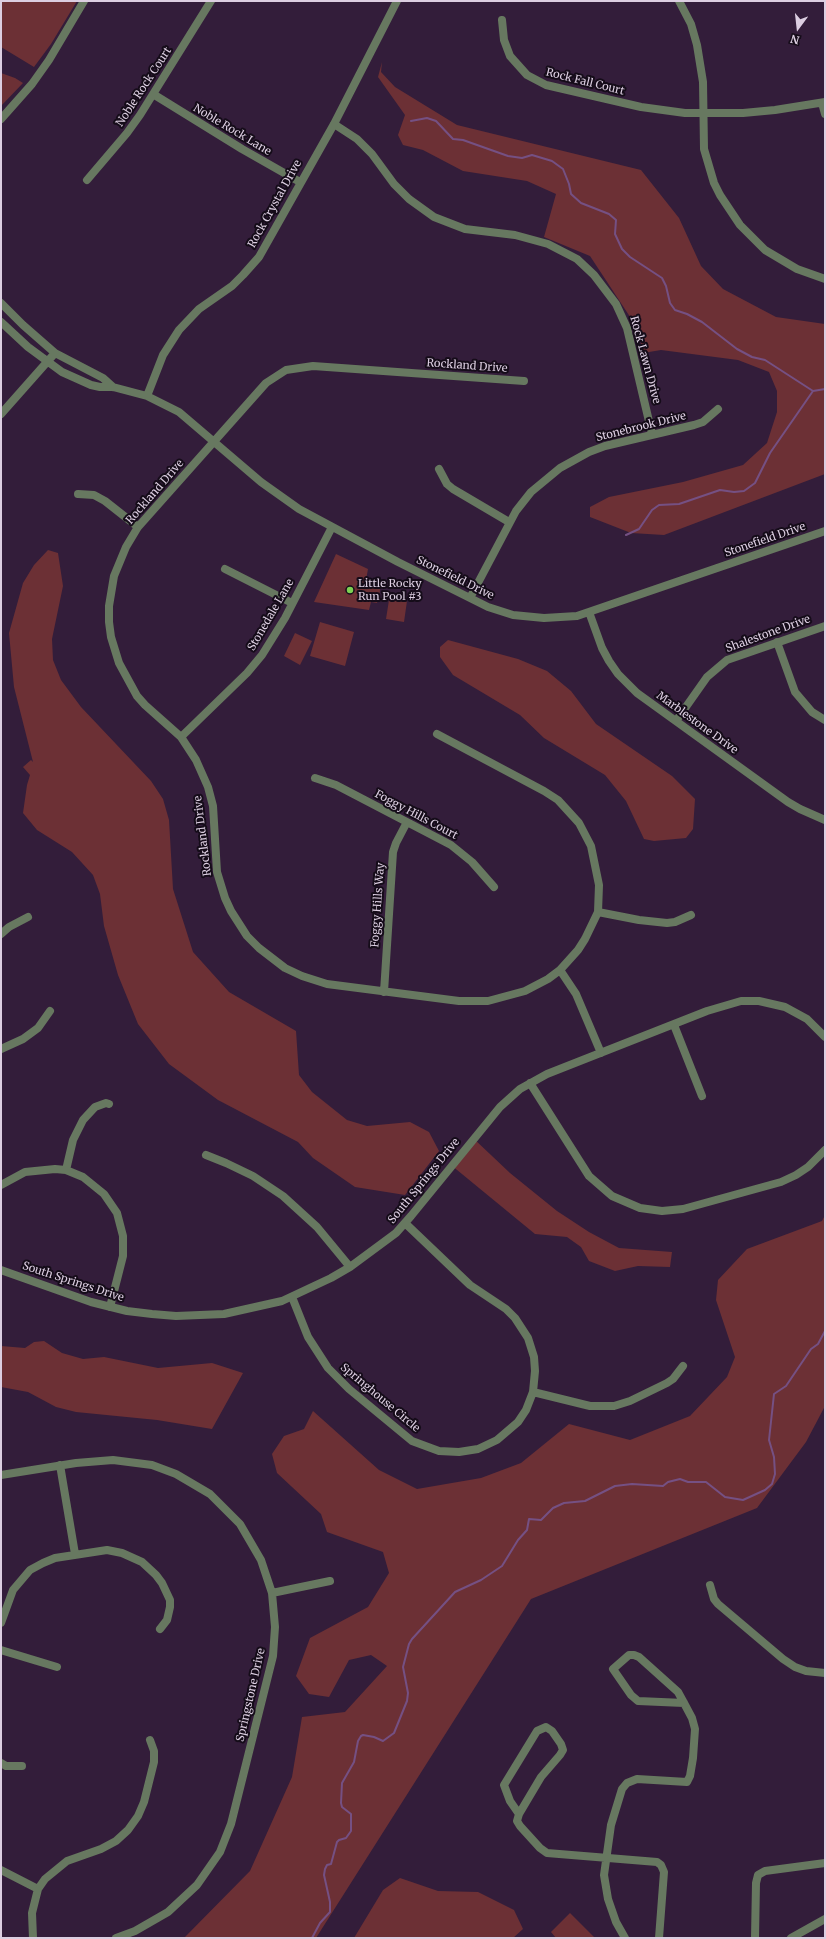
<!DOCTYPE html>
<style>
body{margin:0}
#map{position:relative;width:826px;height:1939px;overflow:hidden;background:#331d3a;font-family:Merriweather,serif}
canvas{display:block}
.frame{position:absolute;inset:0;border:2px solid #dccee1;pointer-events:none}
.north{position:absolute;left:778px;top:8px;width:40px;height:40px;-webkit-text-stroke:3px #150c19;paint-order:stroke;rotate:195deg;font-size:11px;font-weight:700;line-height:16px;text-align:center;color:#dccee1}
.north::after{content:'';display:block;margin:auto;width:14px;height:18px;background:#dccee1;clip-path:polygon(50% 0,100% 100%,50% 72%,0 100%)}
</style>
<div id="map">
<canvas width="826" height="1939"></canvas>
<div class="frame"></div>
<div class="north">N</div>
</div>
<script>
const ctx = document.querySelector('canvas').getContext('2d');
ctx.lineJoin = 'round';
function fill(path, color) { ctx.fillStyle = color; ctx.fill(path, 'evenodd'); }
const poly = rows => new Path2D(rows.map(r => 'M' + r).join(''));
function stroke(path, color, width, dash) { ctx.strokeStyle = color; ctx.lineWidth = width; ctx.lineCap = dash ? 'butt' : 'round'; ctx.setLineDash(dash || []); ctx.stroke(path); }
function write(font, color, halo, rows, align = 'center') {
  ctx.font = font + ' Merriweather,serif'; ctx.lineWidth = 4; ctx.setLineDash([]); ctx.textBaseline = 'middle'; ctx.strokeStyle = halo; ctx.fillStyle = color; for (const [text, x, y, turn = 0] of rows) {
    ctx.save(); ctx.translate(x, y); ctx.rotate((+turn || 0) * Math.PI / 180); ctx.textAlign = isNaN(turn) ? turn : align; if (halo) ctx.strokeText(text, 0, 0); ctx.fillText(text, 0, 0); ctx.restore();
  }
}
fill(poly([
 [1,1,77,1,51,44,34,67,1,47],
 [382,62,381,72,395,87,457,125,641,170,679,218,701,266,723,289,776,317,825,324,825,474,664,535,631,533,590,517,590,507,609,497,683,482,743,465,767,443,777,412,777,391,769,372,738,360,661,350,643,353,638,329,590,256,544,237,556,194,527,181,463,171,423,150,403,145,398,135,405,115,378,77],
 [1,73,15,78,23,83,1,106],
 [48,550,58,553,63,586,52,639,53,660,61,680,81,707,151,781,163,799,169,820,173,889,193,952,229,992,296,1031,299,1075,312,1092,347,1120,367,1126,410,1122,429,1132,439,1151,405,1195,355,1187,313,1158,298,1142,218,1100,169,1064,138,1024,118,975,104,926,100,894,93,875,72,852,37,830,23,813,27,785,30,775,23,767,31,760,33,762,14,687,9,633,23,583,34,565],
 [336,554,368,569,366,580,381,582,379,598,407,601,404,622,386,619,389,600,378,599,377,603,371,602,369,610,314,602],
 [320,622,354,632,345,666,310,656],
 [295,633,312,641,300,665,284,656],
 [448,640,518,659,547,671,571,691,596,724,672,776,695,799,693,829,686,838,654,841,644,839,626,801,605,775,544,738,520,715,453,675,440,657,440,647],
 [473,1138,510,1173,557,1211,589,1232,619,1248,672,1252,670,1267,638,1266,615,1271,589,1261,581,1247,567,1237,535,1234,451,1165],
 [825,1215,825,1406,806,1442,757,1508,531,1599,316,1938,184,1938,250,1871,292,1777,302,1717,345,1712,387,1666,371,1655,349,1660,329,1697,309,1694,296,1676,310,1638,368,1607,389,1573,383,1552,327,1532,321,1514,277,1473,272,1454,284,1436,304,1429,313,1411,379,1470,417,1489,481,1478,521,1463,569,1424,630,1440,690,1416,727,1377,735,1357,716,1300,718,1280,747,1249,822,1221],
 [44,1341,62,1353,83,1359,104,1357,158,1368,212,1363,243,1373,212,1429,157,1420,76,1412,56,1407,28,1392,1,1387,1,1346,25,1348,34,1342],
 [400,1878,438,1891,478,1892,514,1910,523,1929,513,1938,354,1938,383,1890],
 [570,1913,594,1937,592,1938,556,1938,551,1932]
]), '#6c3035');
stroke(poly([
 [411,121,427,118,436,121,453,139,463,140,508,156,522,158,532,155,552,161,563,169,569,184,571,194,581,203,609,214,616,220,615,234,622,249,630,257,662,278,666,286,670,303,675,310,687,314,702,322,737,349,752,357,765,360,813,391],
 [626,535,639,529,652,510,659,505,679,504,720,490,734,492,744,491,755,483,770,453,813,391,825,389],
 [312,1938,320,1923,330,1912,330,1902,324,1875,325,1869,327,1865,331,1864,337,1842,339,1840,346,1838,351,1831,351,1814,342,1807,341,1803,342,1783,354,1762,358,1741,361,1736,363,1735,374,1737,383,1741,394,1733,407,1701,408,1693,403,1667,409,1644,412,1639,455,1592,481,1580,502,1566,518,1540,527,1530,529,1519,541,1520,553,1508,564,1503,585,1501,615,1486,632,1484,663,1486,668,1482,680,1479,688,1482,706,1482,725,1497,743,1500,765,1490,772,1484,775,1474,774,1457,769,1440,774,1394,786,1386,811,1349,818,1344,825,1331]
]), '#755083', 2);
stroke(poly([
 [679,1,691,24,697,45,703,82,704,149,714,183,720,195,740,225,765,250,797,269,825,279],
 [502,20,504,40,510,56,527,75,546,85,641,107,685,113,743,113,775,110,825,102],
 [153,94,242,149,300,182],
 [822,103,825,114],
 [1,119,32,84,49,60,84,1],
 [334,124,357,139,372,154,394,184,409,199,434,217,465,229,515,235,548,244,577,259,594,275,616,304,627,328,652,434],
 [87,180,127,133,140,115,211,1],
 [1,303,23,325,55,353,103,378,113,387],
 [1,322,28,347,62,372,91,385,100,387,113,387,147,396,179,412,261,482,299,509,398,562,488,607,513,615,544,618,577,616,825,531],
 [147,396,163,355,179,330,199,309,232,286,243,275,259,257,334,124,397,1],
 [1,414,55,353],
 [439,469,447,484,453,489,509,522],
 [78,494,94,495,105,501,138,527],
 [225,569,292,603],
 [470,598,516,511,531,492,560,468,589,452,605,446,694,425,703,422,718,409],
 [589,612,602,648,609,661,618,674,637,693,788,802,800,809,825,820],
 [777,642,795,692,812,712,825,720],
 [676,721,707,677,727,660,825,626],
 [437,734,544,791,558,800,579,823,591,846,599,885,598,912,585,939,578,950,560,970,548,979,525,991,488,1001,459,1001,327,984,302,976,285,968,259,948,247,936,231,911,225,898,217,872,213,806,208,787,196,760,181,737,145,705,137,696,119,663,111,637,109,622,109,606,114,576,126,547,138,527,266,383,286,370,313,366,524,381],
 [181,737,247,673,262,655,285,618,332,527],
 [315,778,336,785,451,845,472,862,494,887],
 [598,912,639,920,667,923,675,922,691,915],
 [1,934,9,927,28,917],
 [560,970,576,994,601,1053],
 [384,992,393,852,396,843,407,822],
 [674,1025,702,1096],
 [1,1049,23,1039,38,1028,50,1011],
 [530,1083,589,1176,612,1196,640,1208,662,1211,683,1209,781,1182,796,1175,808,1167,825,1150],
 [206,1155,226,1163,253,1176,283,1196,317,1227,350,1267],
 [66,1170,73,1140,83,1120,95,1107,106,1103,109,1104],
 [1,1185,25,1172,55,1169,66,1170,83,1177,104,1194,117,1213,123,1236,123,1256,110,1307],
 [1,1270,91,1302,127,1311,152,1314,176,1316,224,1314,282,1301,331,1278,350,1267,396,1233,411,1216,500,1107,520,1089,547,1074,707,1011,741,1001,759,1001,785,1007,807,1019,825,1037],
 [292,1297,308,1337,328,1368,349,1389,412,1441,439,1451,459,1452,478,1449,497,1440,518,1422,526,1410,533,1392,535,1371,534,1357,528,1338,515,1318,506,1309,470,1285,405,1223],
 [533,1392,590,1406,614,1406,630,1401,667,1383,673,1379,683,1366],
 [60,1465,75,1554],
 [1,1475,76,1463,113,1460,152,1465,176,1474,210,1494,240,1524,261,1560,272,1593,275,1627,273,1656,231,1824,220,1852,197,1885,168,1912,135,1931,116,1938],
 [710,1585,714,1599,718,1604,783,1659,795,1667,806,1671,825,1673],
 [272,1593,330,1581],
 [1,1623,13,1590,30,1570,43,1563,55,1558,107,1550,122,1553,142,1562,156,1575,162,1583,170,1600,170,1607,167,1620,160,1629],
 [1,1650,57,1667],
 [1,1763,6,1766,22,1766],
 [519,1814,510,1801,504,1785,537,1731,546,1727,552,1731,561,1744,563,1750,560,1755,541,1777,519,1814,517,1821,520,1826,540,1848,547,1853,657,1862,661,1865,664,1872,659,1938],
 [1,1870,38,1889],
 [33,1938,32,1913,38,1889,45,1879,67,1861,101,1849,116,1841,128,1830,138,1816,144,1802,154,1762,154,1751,150,1740],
 [625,1938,616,1922,608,1899,604,1875,611,1825,622,1789,627,1783,637,1779,687,1782,690,1776,693,1758,695,1729,692,1718,684,1703,678,1692,639,1657,634,1655,629,1655,613,1669,631,1695,638,1701,684,1703],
 [755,1938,756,1883,758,1875,765,1871,825,1863],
 [791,1938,825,1919]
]), '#677860', 8);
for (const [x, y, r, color] of [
 [350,590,4,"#7dd153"]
]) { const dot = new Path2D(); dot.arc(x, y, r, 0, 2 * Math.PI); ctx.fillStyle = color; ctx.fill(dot); stroke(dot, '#150c19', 1.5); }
write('11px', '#dccee1', '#150c19', [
 ["Rock Fall Court",585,82,14],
 ["Noble Rock Court",144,87,-57],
 ["Noble Rock Lane",232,130,31],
 ["Rock Crystal Drive",275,204,-61],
 ["Rock Lawn Drive",645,360,75],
 ["Rockland Drive",467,366,4],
 ["Stonebrook Drive",641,427,-14],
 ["Rockland Drive",155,492,-49],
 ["Stonefield Drive",765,540,-19],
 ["Stonefield Drive",455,578,26],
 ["Stonedale Lane",271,615,-60],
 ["Shalestone Drive",768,634,-20],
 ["Marblestone Drive",697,723,36],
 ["Foggy Hills Court",416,815,28],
 ["Rockland Drive",203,836,-97],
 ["Foggy Hills Way",378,905,-86],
 ["South Springs Drive",424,1181,-51],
 ["South Springs Drive",73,1282,18],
 ["Springhouse Circle",380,1398,40],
 ["Springstone Drive",251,1695,-77]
]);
write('11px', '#dccee1', '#150c19', [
 ["Little Rocky",358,584],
 ["Run Pool #3",358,597]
], 'left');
</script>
